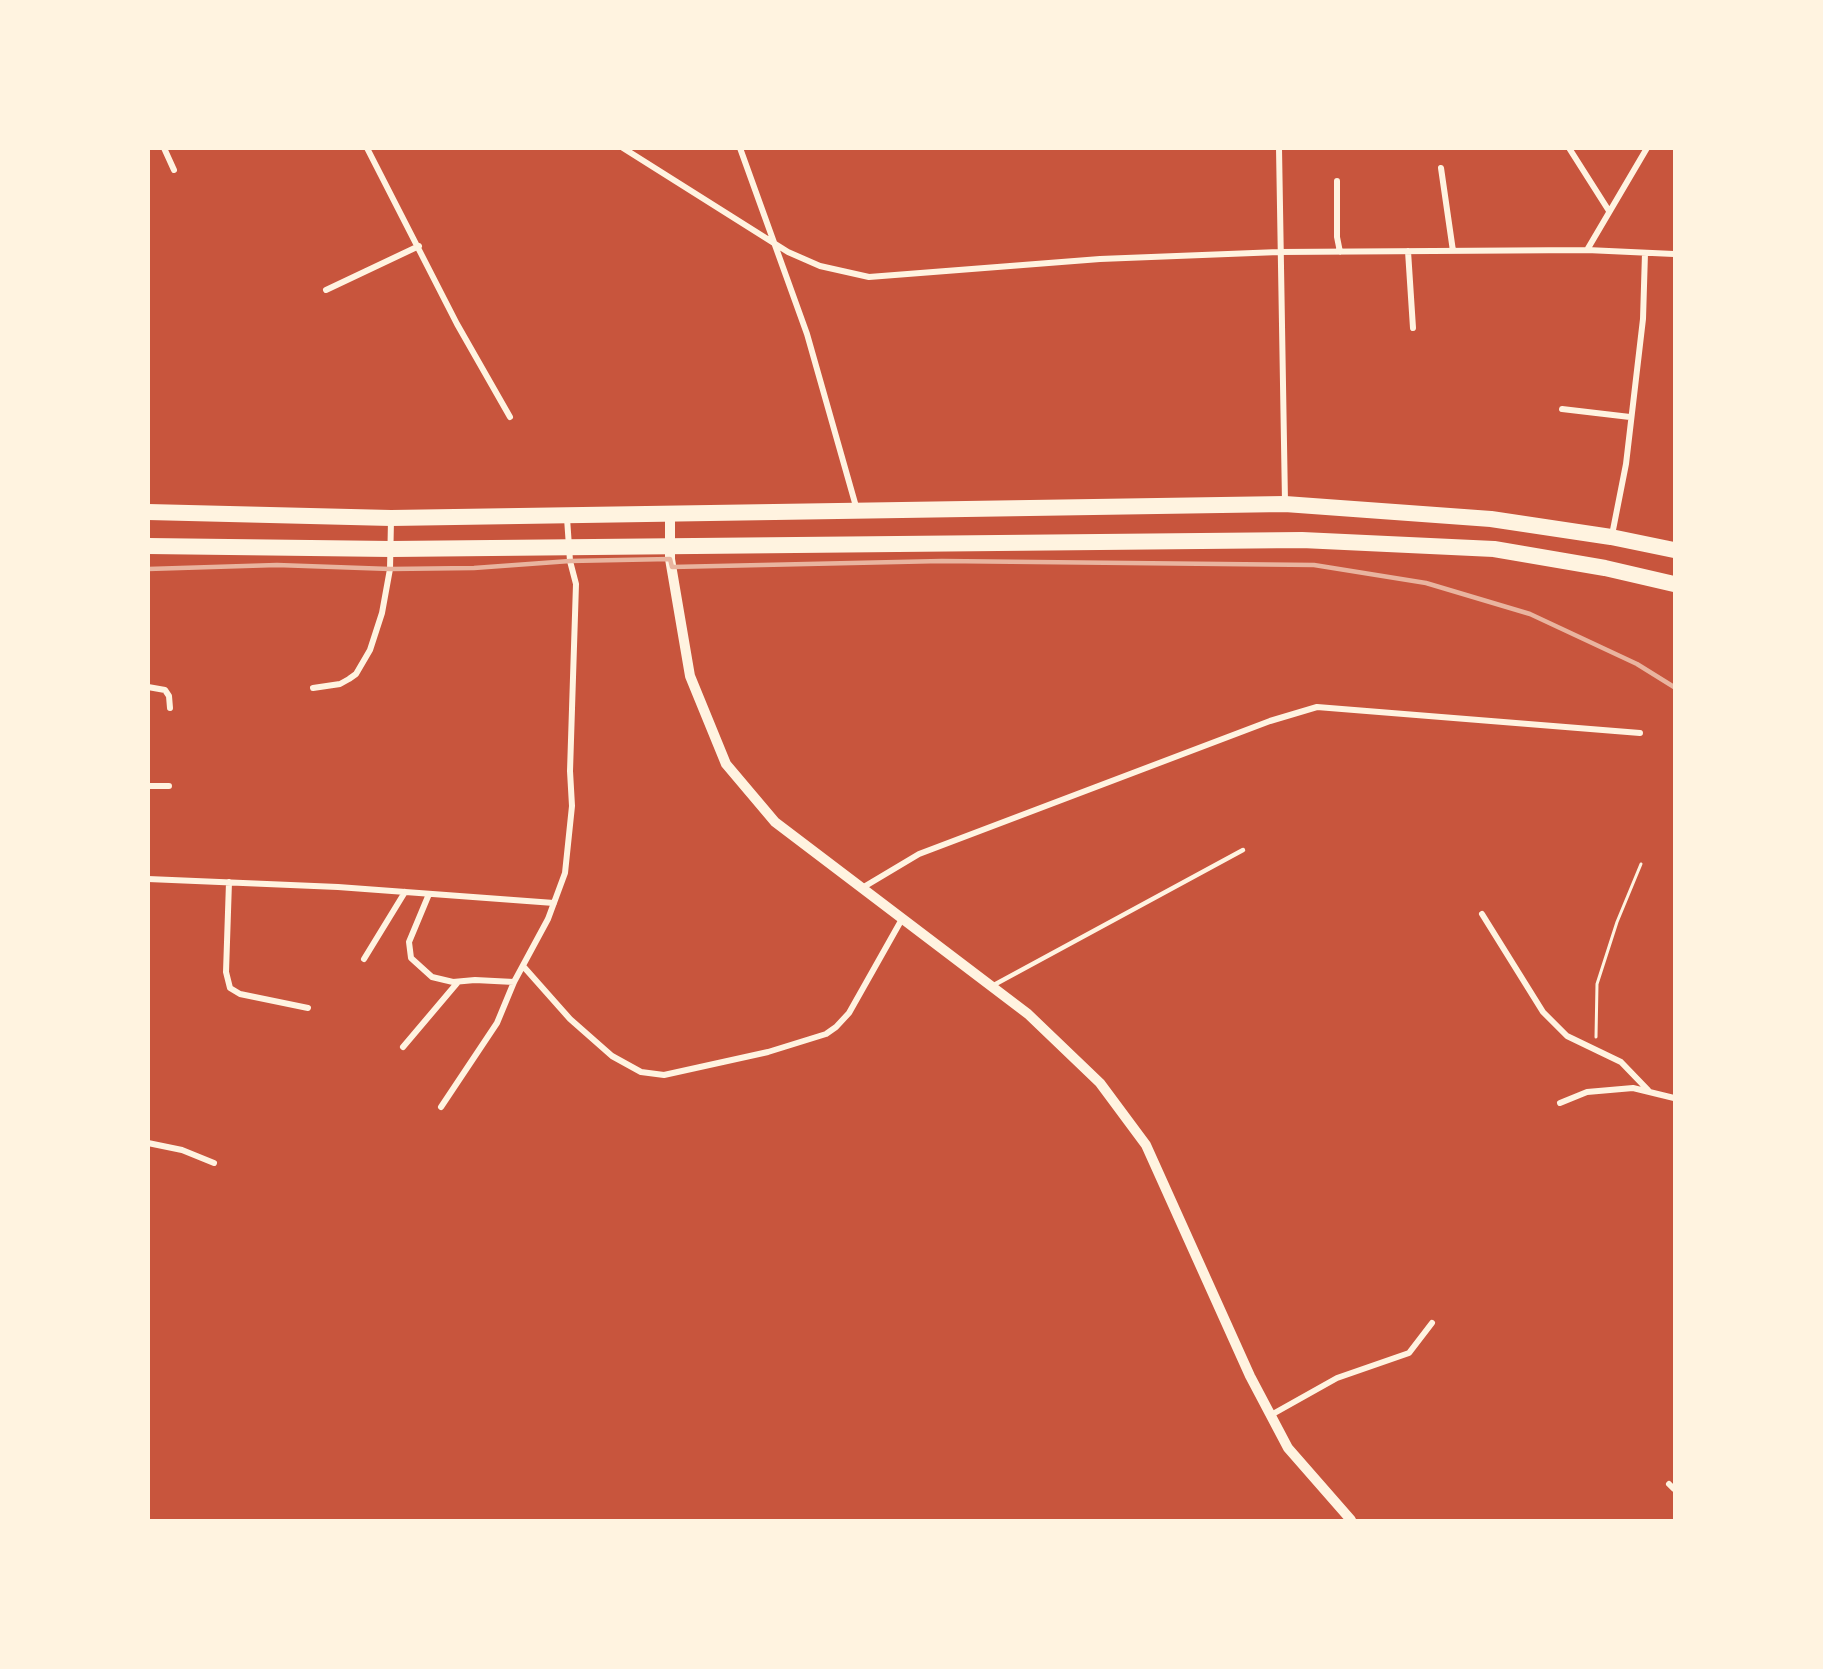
<!DOCTYPE html>
<style>
body{margin:0}
#map{position:relative;width:1823px;height:1669px;overflow:hidden;background:#c8553d;font-family:Inter,sans-serif}
canvas{display:block}
.frame{position:absolute;inset:0;border:150px solid #fff3e0;pointer-events:none}
</style>
<div id="map">
<canvas width="1823" height="1669"></canvas>
<div class="frame"></div>
</div>
<script>
const ctx = document.querySelector('canvas').getContext('2d');
ctx.lineJoin = 'round';
const poly = rows => new Path2D(rows.map(r => 'M' + r).join(''));
function stroke(path, color, width, dash) { ctx.strokeStyle = color; ctx.lineWidth = width; ctx.lineCap = dash ? 'butt' : 'round'; ctx.setLineDash(dash || []); ctx.stroke(path); }
stroke(poly([
 [1596,1037,1597,984,1617,922,1641,864]
]), '#fff3e0', 3);
stroke(poly([
 [992,986,1243,850]
]), '#fff3e0', 4.5);
stroke(poly([
 [164,148,174,170],
 [367,148,457,324,510,417],
 [623,148,788,252,820,266,869,277,1100,259,1279,252,1587,250,1674,254],
 [740,148,807,334,857,510],
 [1279,148,1285,502],
 [1569,148,1609,211],
 [1441,168,1453,251],
 [1337,181,1337,237,1340,252],
 [1587,250,1647,148],
 [1408,251,1413,328],
 [326,290,419,246],
 [1562,409,1630,417],
 [1612,535,1626,464,1643,319,1645,253],
 [148,687,165,690,169,696,170,708],
 [313,688,340,684,349,679,356,674,370,650,382,613,390,569,391,520],
 [148,786,169,786],
 [148,879,338,887,554,903],
 [229,882,226,972,230,988,240,994,308,1008],
 [862,888,919,854,1270,721,1317,707,1640,733],
 [429,894,409,942,411,958,432,977,453,982,475,980,514,982],
 [1482,914,1543,1012,1567,1036,1621,1062,1648,1090],
 [364,959,405,892],
 [523,966,570,1019,612,1056,641,1072,664,1075,768,1052,826,1034,836,1027,849,1013,902,919],
 [403,1047,458,982],
 [1560,1103,1587,1092,1633,1088,1674,1098],
 [441,1107,497,1023,514,982,548,919,565,873,572,806,570,771,576,584,570,561,567,518],
 [148,1143,182,1150,214,1163],
 [1271,1415,1337,1378,1409,1353,1432,1323],
 [1669,1484,1674,1489]
]), '#fff3e0', 6);
stroke(poly([
 [670,516,670,559,690,676,726,764,775,822,1028,1014,1100,1083,1146,1145,1250,1376,1288,1448,1351,1520]
]), '#fff3e0', 10);
stroke(poly([
 [148,512,391,518,1285,504,1491,519,1611,537,1674,550],
 [148,546,391,549,1302,540,1494,549,1605,568,1674,584]
]), '#fff3e0', 16);
stroke(poly([
 [148,569,277,565,390,569,474,568,570,561,670,559,672,567,942,561,1314,565,1426,583,1530,614,1637,664,1674,687]
]), '#e9b49f', 4.5);
</script>
